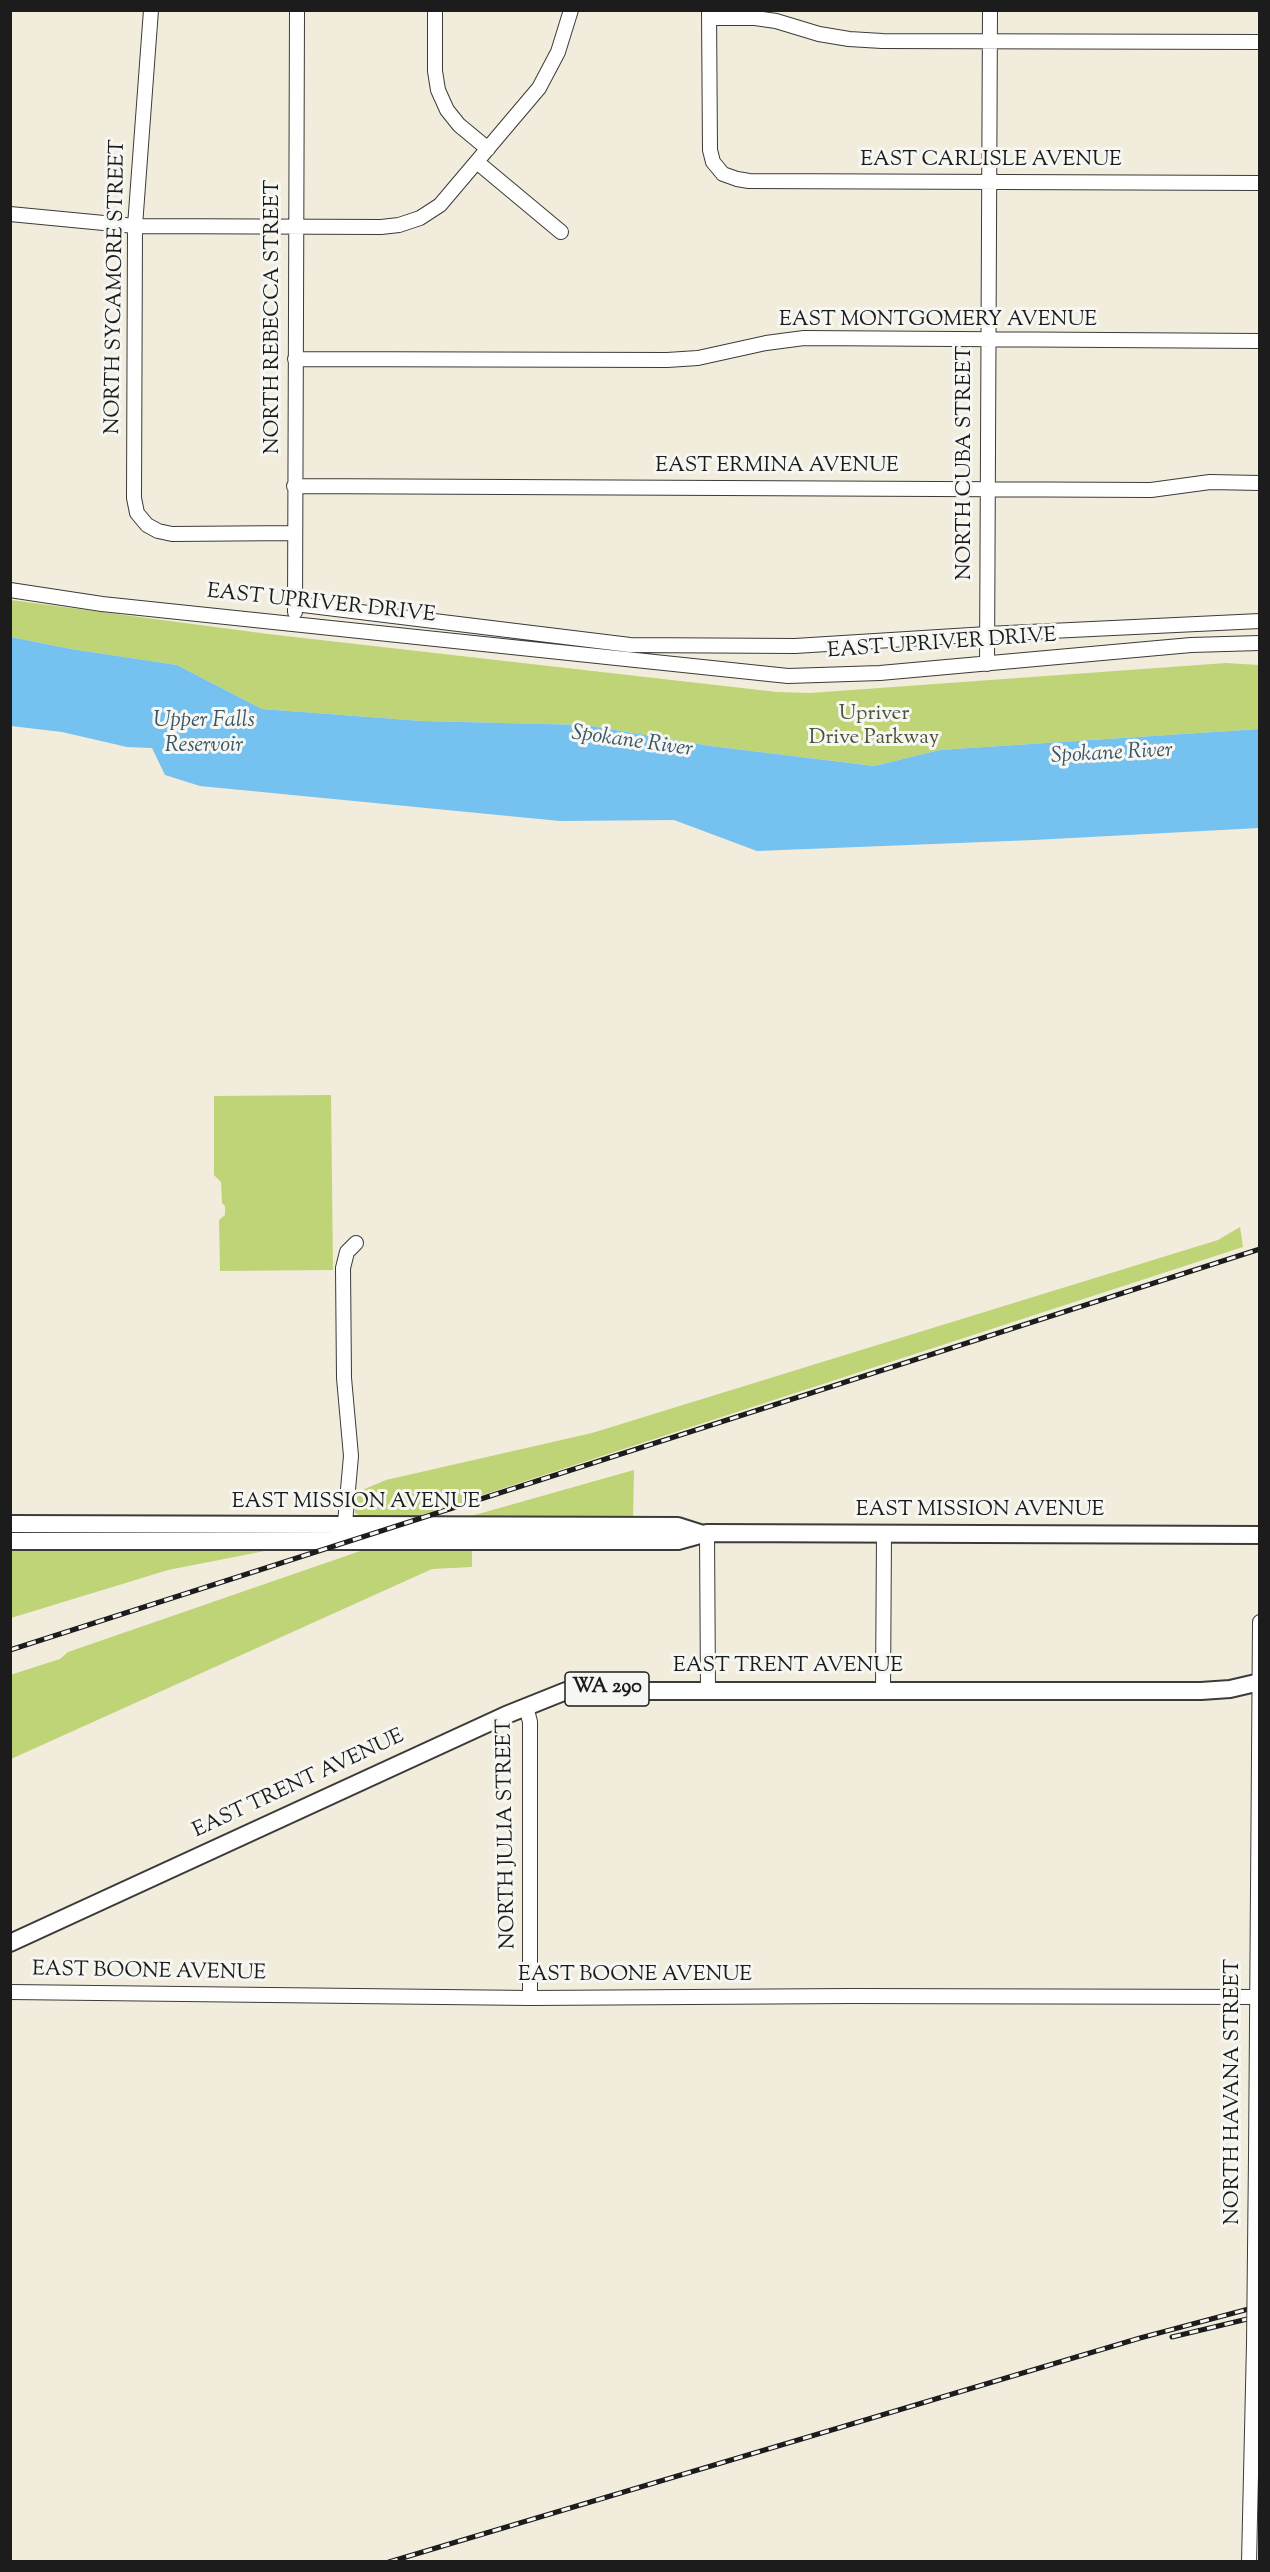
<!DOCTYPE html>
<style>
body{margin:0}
#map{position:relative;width:1270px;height:2572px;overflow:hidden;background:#f1ecdb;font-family:"Sorts Mill Goudy",serif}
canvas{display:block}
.frame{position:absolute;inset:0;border:12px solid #1c1c1c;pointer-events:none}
</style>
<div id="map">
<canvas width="1270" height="2572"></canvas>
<div class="frame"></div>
</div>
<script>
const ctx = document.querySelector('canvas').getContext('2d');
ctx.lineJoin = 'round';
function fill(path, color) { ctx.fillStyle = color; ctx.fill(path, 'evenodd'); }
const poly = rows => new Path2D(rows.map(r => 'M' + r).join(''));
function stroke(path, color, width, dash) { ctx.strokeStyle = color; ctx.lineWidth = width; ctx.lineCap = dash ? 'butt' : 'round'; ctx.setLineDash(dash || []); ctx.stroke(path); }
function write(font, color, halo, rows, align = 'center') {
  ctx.font = font + ' "Sorts Mill Goudy",serif'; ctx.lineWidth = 6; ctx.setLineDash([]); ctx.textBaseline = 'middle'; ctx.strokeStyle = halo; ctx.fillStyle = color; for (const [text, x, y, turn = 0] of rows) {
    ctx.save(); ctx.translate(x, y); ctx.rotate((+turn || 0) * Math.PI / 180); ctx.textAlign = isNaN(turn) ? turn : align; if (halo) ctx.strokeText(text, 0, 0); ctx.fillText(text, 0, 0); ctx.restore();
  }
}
fill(poly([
 [11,600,268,634,777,692,810,693,1226,663,1259,665,1259,729,940,750,874,766,711,746,585,725,422,721,262,709,177,665,71,649,11,637],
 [331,1095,333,1270,220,1271,219,1220,225,1215,225,1206,222,1203,221,1182,214,1175,214,1096],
 [1240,1227,1243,1247,412,1518,365,1518,355,1513,355,1493,386,1480,592,1433,1218,1240],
 [634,1470,633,1519,457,1520],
 [11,1548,275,1549,168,1570,11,1618],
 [369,1548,472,1549,472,1567,432,1569,11,1759,10,1675,60,1659,68,1652]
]), '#bfd477');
fill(poly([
 [11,637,71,649,177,665,262,709,422,721,585,725,711,746,874,766,940,750,1259,729,1259,828,1034,840,757,851,674,820,560,821,200,786,165,775,152,748,127,747,62,732,11,726]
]), '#75c1ef');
const minor = poly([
 [151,10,135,226,134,498,137,513,147,525,158,531,172,534,295,533],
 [435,10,435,71,438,90,447,110,459,125,488,149],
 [709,10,710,150,713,162,723,174,737,179,749,181,1260,183],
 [711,18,755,18,776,21,819,34,849,39,882,41,1260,42],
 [477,162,561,232],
 [10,214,135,226,381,227,399,225,420,218,440,205,539,88,558,52,571,10],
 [295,359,667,360,698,358,766,343,804,338,1260,341],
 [294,486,1151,490,1210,482,1260,483],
 [10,590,102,604,788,676,880,673,1191,645,1260,643],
 [295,604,630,645,795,646,987,634,1260,621],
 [295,612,297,10],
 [987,664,990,10],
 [707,1533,708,1690],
 [344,1534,351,1456,344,1378,343,1268,347,1252,356,1243],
 [883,1690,884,1534],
 [526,1706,530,1722,530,1998],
 [10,1992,530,1998,851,1996,1260,1997],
 [1256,2157,1260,1622],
 [1249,2562,1254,2344]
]);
const major = poly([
 [10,1524,678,1526,700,1533],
 [10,1541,678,1541,707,1533,1260,1535],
 [10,1943,506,1715,566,1691,1201,1691,1230,1689,1260,1682]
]);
stroke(minor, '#3c3b39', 16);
stroke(major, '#3c3b39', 20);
stroke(minor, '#fff', 14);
stroke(major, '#fff', 16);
const rail = poly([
 [10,1650,1260,1249],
 [1172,2337,1260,2316],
 [389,2562,1140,2338,1260,2306]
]);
stroke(rail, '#1c1c1c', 5);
stroke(rail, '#f6f6f2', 3, [9]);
const minorBridge = poly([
 [1254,2344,1256,2157]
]);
stroke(minorBridge, '#3c3b39', 16, []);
stroke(minorBridge, '#fff', 14);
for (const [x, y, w] of [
 [607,1689,84]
]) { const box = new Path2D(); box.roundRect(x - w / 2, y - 17, w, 34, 4.5); ctx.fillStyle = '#f6f6f2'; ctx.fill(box); stroke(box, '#1c1c1c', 1.5); }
write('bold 20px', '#1c1c1c', null, [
 ["WA 290",607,1689]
]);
write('21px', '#1c1c1c', '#f6f6f2', [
 ["EAST CARLISLE AVENUE",991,161],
 ["NORTH SYCAMORE STREET",117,287,-89],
 ["NORTH REBECCA STREET",274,317,-90],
 ["EAST MONTGOMERY AVENUE",938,321],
 ["NORTH CUBA STREET",966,463,-90],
 ["EAST ERMINA AVENUE",777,467],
 ["EAST UPRIVER DRIVE",321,605,6],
 ["EAST UPRIVER DRIVE",942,645,-4],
 ["EAST MISSION AVENUE",356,1503],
 ["EAST MISSION AVENUE",980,1511],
 ["EAST TRENT AVENUE",788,1667],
 ["EAST TRENT AVENUE",299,1785,-25],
 ["NORTH JULIA STREET",508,1834,-91],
 ["EAST BOONE AVENUE",149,1973,1],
 ["EAST BOONE AVENUE",635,1976],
 ["NORTH HAVANA STREET",1234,2092,-90]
]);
write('21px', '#4d5337', '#f6f6f2', [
 ["Upriver",874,715],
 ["Drive Parkway",874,739]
]);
write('italic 22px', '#3b5666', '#f6f6f2', [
 ["Upper Falls",204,722],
 ["Reservoir",204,747],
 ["Spokane River",632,743,8],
 ["Spokane River",1112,755,-3]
]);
</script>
